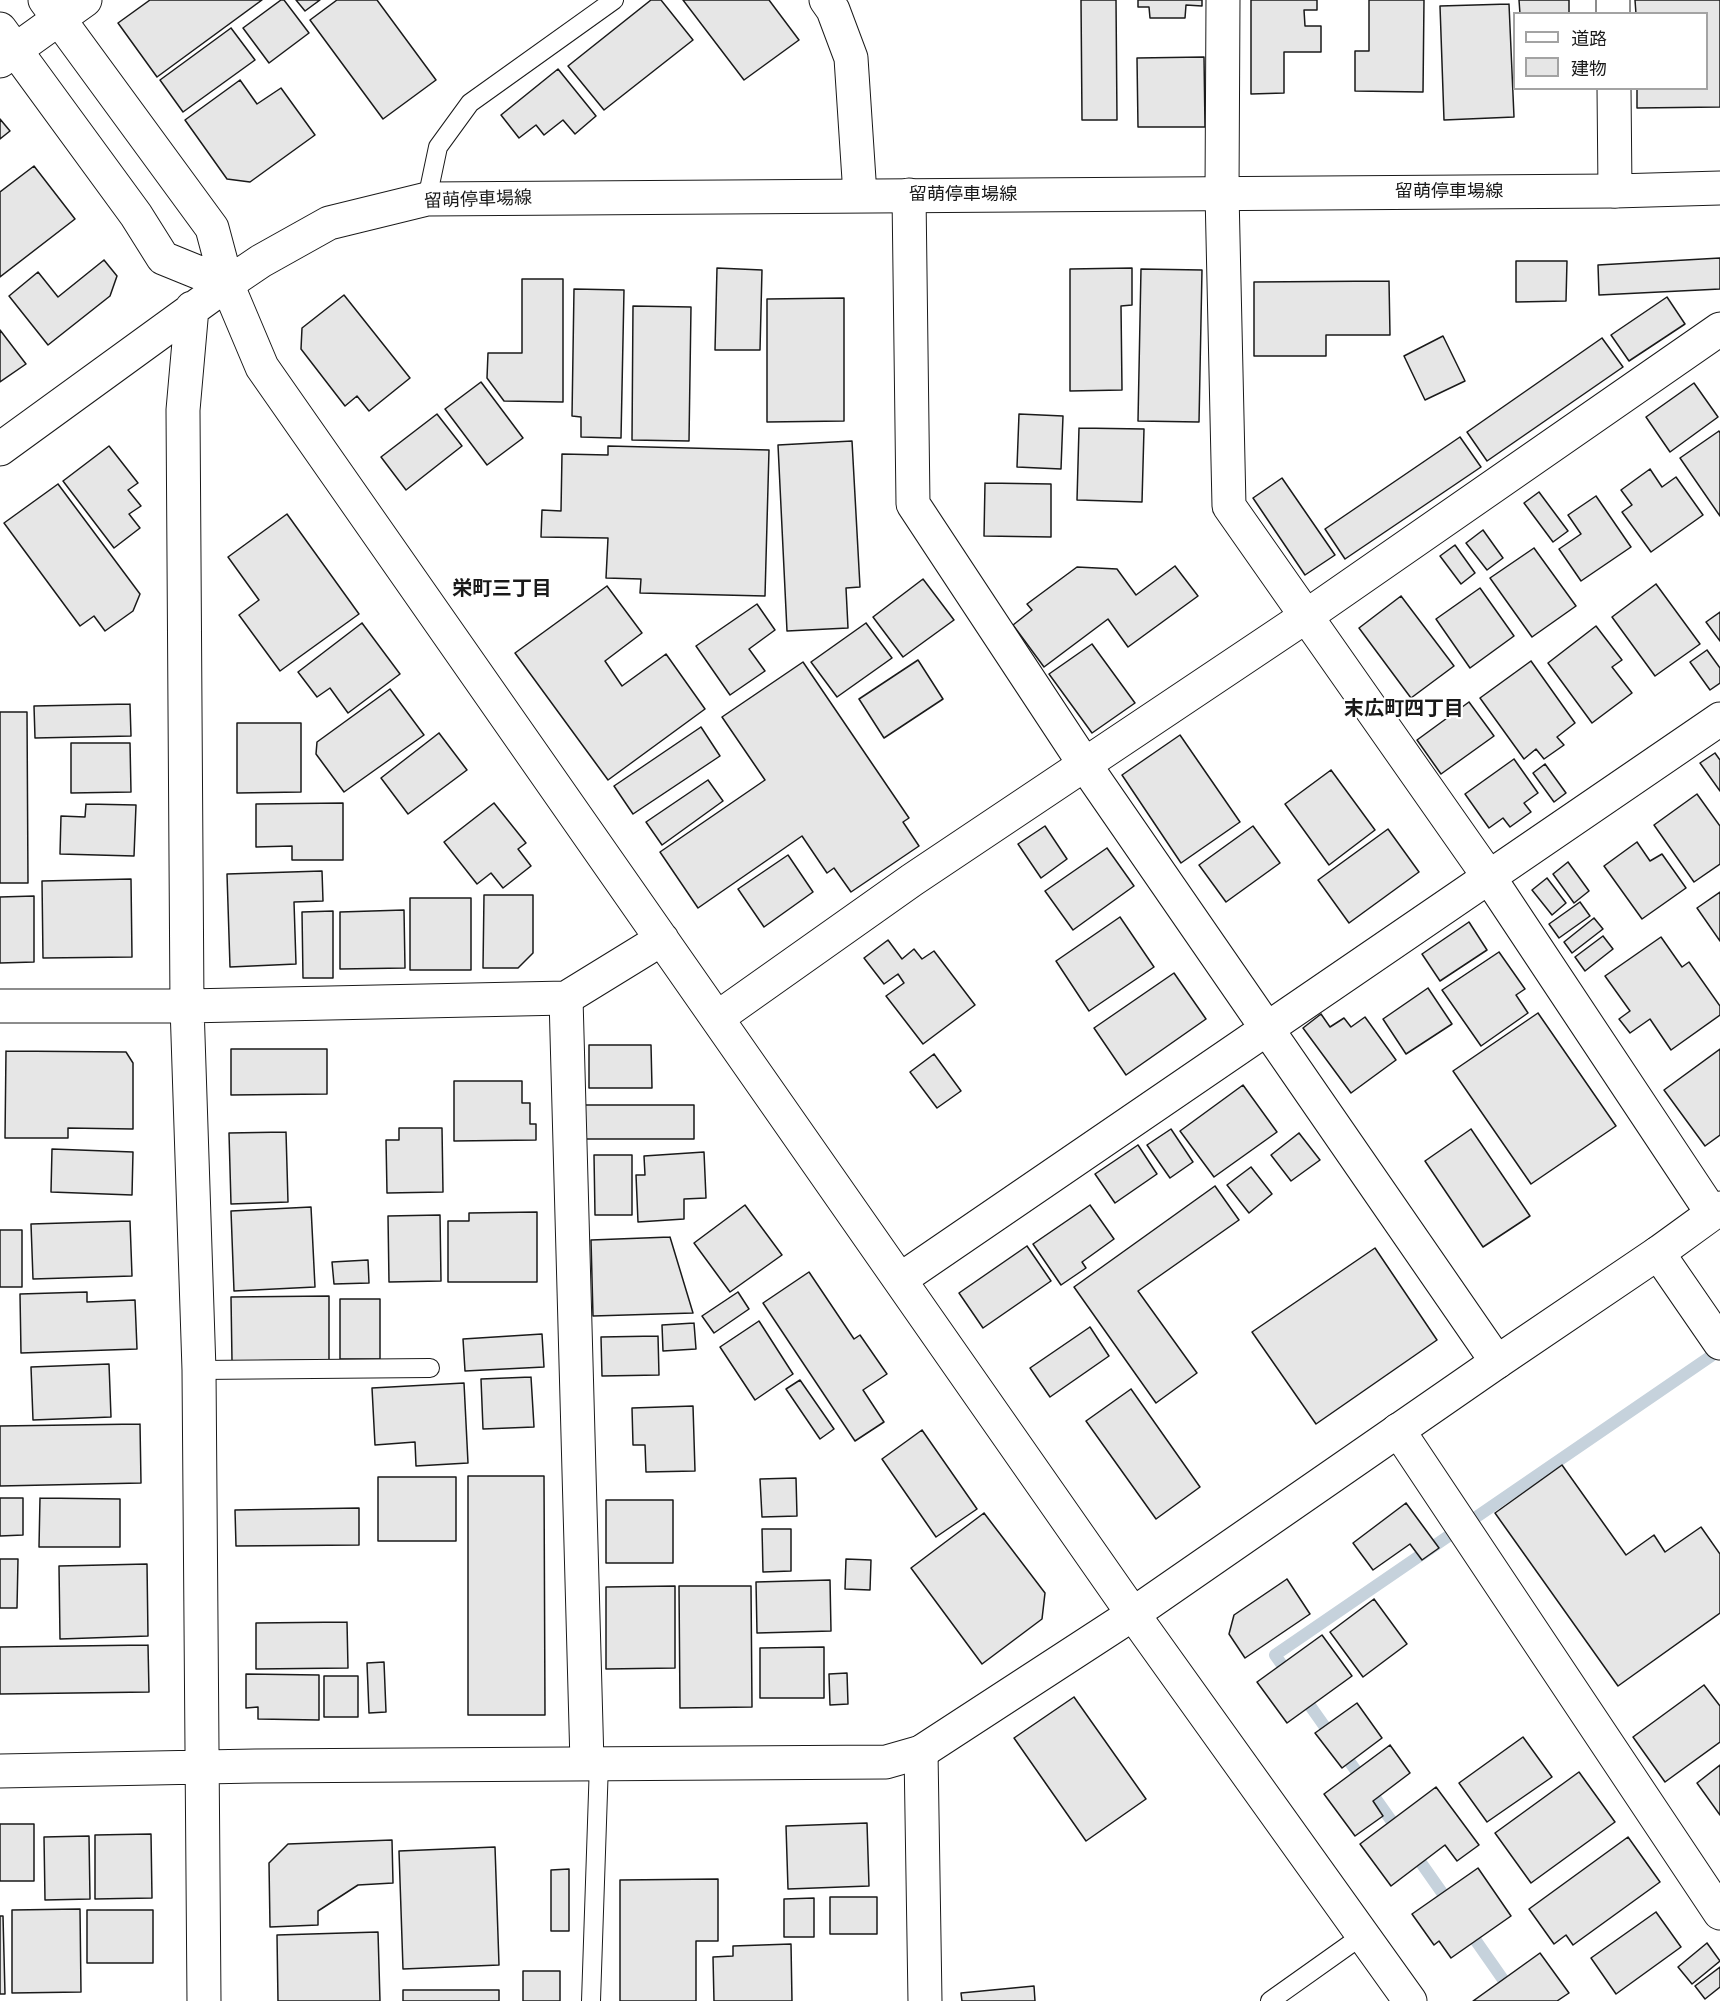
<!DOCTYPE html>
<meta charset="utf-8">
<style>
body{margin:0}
#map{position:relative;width:1720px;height:2001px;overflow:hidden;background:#fff;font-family:"Libre Baskerville","Noto Sans JP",serif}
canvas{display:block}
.legend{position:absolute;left:1513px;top:12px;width:195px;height:78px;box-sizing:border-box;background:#fff;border:2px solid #a3a3a3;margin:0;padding:8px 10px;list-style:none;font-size:18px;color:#1a1a1a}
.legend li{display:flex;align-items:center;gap:12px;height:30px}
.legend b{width:30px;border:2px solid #a3a3a3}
</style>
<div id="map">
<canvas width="1720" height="2001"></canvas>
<ul class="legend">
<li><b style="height:8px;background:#fff"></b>道路</li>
<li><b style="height:16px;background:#e6e6e6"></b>建物</li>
</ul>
</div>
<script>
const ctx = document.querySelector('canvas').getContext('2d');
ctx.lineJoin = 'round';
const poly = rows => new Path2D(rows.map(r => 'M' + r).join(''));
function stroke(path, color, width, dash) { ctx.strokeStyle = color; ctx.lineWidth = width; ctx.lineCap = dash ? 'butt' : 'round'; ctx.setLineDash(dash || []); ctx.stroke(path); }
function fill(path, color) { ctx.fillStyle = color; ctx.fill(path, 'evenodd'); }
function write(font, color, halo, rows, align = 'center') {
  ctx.font = font + ' "Libre Baskerville","Noto Sans JP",serif'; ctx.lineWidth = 4.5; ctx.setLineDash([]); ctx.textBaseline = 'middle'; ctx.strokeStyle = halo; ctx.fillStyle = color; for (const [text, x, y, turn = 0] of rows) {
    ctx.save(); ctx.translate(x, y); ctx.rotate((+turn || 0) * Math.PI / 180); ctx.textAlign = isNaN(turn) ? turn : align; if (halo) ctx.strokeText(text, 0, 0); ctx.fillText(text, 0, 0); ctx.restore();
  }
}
stroke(poly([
 [1290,1676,1275,1655,1720,1350],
 [1301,1693,1400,1833],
 [1412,1850,1450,1904],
 [1467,1928,1518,2001]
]), '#c6d2dc', 12);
const building = poly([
 [150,0,262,0,157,77,118,23,150,0],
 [281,0,284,0,309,33,269,63,243,28,281,0],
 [296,0,320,0,305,11,296,0],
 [337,0,377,0,436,80,383,119,310,20,337,0],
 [651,0,661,0,693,40,604,110,568,66,651,0],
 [683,0,769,0,799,40,744,80,683,0],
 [1081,0,1116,0,1117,120,1082,120,1081,0],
 [1138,0,1202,0,1202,6,1186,5,1185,18,1150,18,1149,7,1138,7,1138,0],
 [1251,0,1317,0,1317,10,1304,10,1305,26,1321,26,1321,52,1284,52,1284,93,1251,94,1251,0],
 [1369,0,1424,0,1423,92,1355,91,1355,51,1369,51,1369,0],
 [1519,0,1569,0,1569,14,1520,14,1519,0],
 [1635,0,1720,0,1720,107,1637,108,1637,88,1706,88,1706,14,1636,14,1635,0],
 [1509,4,1514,117,1444,120,1440,6,1509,4],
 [231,28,255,60,183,112,160,80,231,28],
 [1204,57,1205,127,1138,127,1137,58,1204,57],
 [558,69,596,116,575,134,563,120,544,135,536,125,519,138,501,115,558,69],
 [240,80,257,104,281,88,315,135,250,182,227,179,185,120,240,80],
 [0,119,10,131,0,139,0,119],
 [34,166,75,219,0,277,0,192,34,166],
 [1720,258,1720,289,1599,295,1598,265,1720,258],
 [104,260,117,276,110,296,48,345,9,296,38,272,58,297,104,260],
 [1516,261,1567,261,1566,301,1516,302,1516,261],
 [717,268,762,270,760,350,715,350,717,268],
 [1132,268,1132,305,1121,306,1122,390,1070,391,1070,269,1132,268],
 [1141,269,1202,270,1199,422,1138,421,1141,269],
 [522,279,563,279,563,402,504,401,487,378,488,353,522,353,522,279],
 [1389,281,1390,335,1326,335,1326,356,1254,356,1254,282,1389,281],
 [574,289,624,290,621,438,581,437,581,417,572,416,574,289],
 [344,295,410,378,369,411,357,396,345,406,301,349,302,328,344,295],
 [1667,297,1685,324,1629,361,1611,335,1667,297],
 [844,298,844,421,767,422,767,299,844,298],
 [633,306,691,307,689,441,632,440,633,306],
 [0,330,26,364,0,382,0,330],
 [1443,336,1465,381,1425,400,1404,356,1443,336],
 [1602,338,1623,367,1487,461,1467,432,1602,338],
 [481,382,523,438,487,465,445,409,481,382],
 [1694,383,1718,417,1670,452,1646,417,1694,383],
 [437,414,462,446,406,490,381,457,437,414],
 [1019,414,1063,416,1061,469,1017,467,1019,414],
 [1079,428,1144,429,1142,502,1077,500,1079,428],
 [1719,431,1720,433,1720,516,1680,458,1719,431],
 [1460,437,1481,467,1345,559,1325,529,1460,437],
 [852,441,860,587,846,588,848,628,787,631,778,445,852,441],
 [109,446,138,483,128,490,141,506,129,514,140,528,114,548,63,481,109,446],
 [608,446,769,450,765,596,640,593,641,579,606,578,608,538,541,537,542,510,561,511,562,454,608,455,608,446],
 [1650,469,1662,487,1676,477,1703,515,1651,552,1622,512,1632,505,1621,490,1650,469],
 [1282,478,1335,555,1305,575,1253,498,1282,478],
 [985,483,1051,484,1051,537,984,536,985,483],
 [58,484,140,594,133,611,105,631,94,616,80,626,4,523,58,484],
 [1539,492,1568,531,1553,542,1524,503,1539,492],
 [1596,496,1631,547,1581,581,1559,549,1581,534,1568,515,1596,496],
 [287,514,359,614,280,671,239,615,259,600,228,557,287,514],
 [1483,530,1503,558,1487,570,1466,543,1483,530],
 [1455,545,1475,573,1461,584,1440,556,1455,545],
 [1534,548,1576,606,1532,637,1490,578,1534,548],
 [1175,566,1198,596,1128,647,1108,619,1044,667,1013,625,1032,610,1027,604,1077,567,1117,569,1136,595,1175,566],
 [923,579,954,620,903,657,873,617,923,579],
 [1656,584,1700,644,1655,676,1612,617,1656,584],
 [607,586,642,633,605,661,622,686,666,654,705,709,608,780,515,653,607,586],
 [1480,588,1514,636,1470,668,1436,619,1480,588],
 [1401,596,1454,666,1411,698,1359,628,1401,596],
 [757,604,775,630,749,649,765,671,730,695,696,646,757,604],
 [1720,612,1720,641,1706,622,1720,612],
 [362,623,400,674,348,713,330,688,317,697,298,672,362,623],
 [866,623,892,658,837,697,811,662,866,623],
 [1596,626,1622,660,1612,667,1632,693,1592,723,1548,663,1596,626],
 [1092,644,1135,703,1092,733,1049,674,1092,644],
 [1707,650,1720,668,1720,683,1710,690,1690,662,1707,650],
 [918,660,943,699,884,738,859,699,918,660],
 [1531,661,1575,723,1557,737,1564,745,1544,759,1536,749,1524,759,1480,698,1531,661],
 [803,662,909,818,903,822,919,846,851,892,834,868,827,873,802,836,698,908,660,852,765,780,722,717,803,662],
 [390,689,424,735,344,792,316,754,317,742,390,689],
 [1469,702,1494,736,1441,774,1417,740,1469,702],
 [130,704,131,736,35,738,34,706,130,704],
 [0,712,27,712,28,883,0,883,0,712],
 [237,723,301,723,301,792,237,793,237,723],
 [701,727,720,756,633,814,614,786,701,727],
 [439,733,467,770,408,814,381,778,439,733],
 [1180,735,1240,822,1181,863,1122,775,1180,735],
 [71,743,130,743,131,792,71,793,71,743],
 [1715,753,1720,760,1720,791,1700,763,1715,753],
 [1514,759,1538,793,1524,803,1531,812,1510,827,1503,818,1489,828,1465,794,1514,759],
 [1545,764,1566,793,1554,802,1533,773,1545,764],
 [1331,770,1375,830,1329,865,1285,804,1331,770],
 [708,780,723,801,662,845,646,822,708,780],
 [1697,794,1720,826,1720,864,1694,882,1654,825,1697,794],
 [343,803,343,860,292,860,292,846,256,847,256,804,343,803],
 [494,803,526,843,518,849,531,866,503,888,491,873,477,884,444,842,494,803],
 [86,804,136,805,134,856,60,854,61,816,85,817,86,804],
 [1045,826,1067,859,1041,878,1018,844,1045,826],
 [1253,826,1280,863,1226,902,1199,865,1253,826],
 [1388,829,1419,872,1349,923,1318,880,1388,829],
 [1637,842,1650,861,1662,854,1686,888,1642,919,1604,866,1637,842],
 [1107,848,1134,886,1073,930,1045,891,1107,848],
 [788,855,813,892,764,927,738,889,788,855],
 [1568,862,1589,891,1574,903,1553,874,1568,862],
 [322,871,323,901,294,902,296,964,230,967,227,874,322,871],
 [1547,878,1566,903,1552,915,1532,890,1547,878],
 [131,879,132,957,43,958,42,881,131,879],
 [1720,892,1720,941,1697,908,1720,892],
 [484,895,533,895,533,953,518,968,483,968,484,895],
 [34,896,34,962,0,963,0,897,34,896],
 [410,898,471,898,471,970,410,970,410,898],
 [1580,902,1590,916,1559,938,1549,924,1580,902],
 [404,910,405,968,340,969,340,912,404,910],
 [333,911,333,978,303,978,302,912,333,911],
 [1120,917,1154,967,1089,1011,1056,961,1120,917],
 [1594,918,1603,929,1572,953,1564,942,1594,918],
 [1469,922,1487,950,1440,981,1422,954,1469,922],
 [1603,936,1613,949,1585,971,1575,957,1603,936],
 [1661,937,1682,967,1689,962,1720,1006,1720,1015,1671,1050,1650,1019,1630,1033,1619,1019,1630,1011,1605,976,1661,937],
 [888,940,902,959,914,949,922,959,934,951,975,1005,923,1044,886,996,904,983,898,974,884,984,864,958,888,940],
 [1499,952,1525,989,1516,995,1528,1013,1481,1046,1442,990,1499,952],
 [1174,973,1206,1019,1126,1075,1094,1028,1174,973],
 [1428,988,1452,1024,1406,1054,1383,1019,1428,988],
 [1538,1013,1616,1126,1531,1184,1453,1071,1538,1013],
 [1321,1014,1330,1027,1344,1018,1351,1027,1365,1017,1396,1060,1351,1093,1303,1028,1321,1014],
 [589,1045,651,1045,652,1088,589,1088,589,1045],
 [231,1049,327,1049,327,1094,231,1095,231,1049],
 [1720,1049,1720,1135,1705,1146,1664,1090,1720,1049],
 [6,1051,126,1052,133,1063,133,1129,68,1128,68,1138,5,1138,6,1051],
 [934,1054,961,1091,937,1108,910,1072,934,1054],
 [454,1081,522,1081,522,1103,530,1103,530,1124,536,1124,536,1140,454,1141,454,1081],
 [1243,1085,1277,1132,1214,1177,1180,1131,1243,1085],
 [585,1105,694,1105,694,1139,584,1139,585,1105],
 [399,1128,442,1128,443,1192,387,1193,386,1140,399,1140,399,1128],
 [1171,1129,1193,1162,1170,1178,1147,1145,1171,1129],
 [1471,1129,1530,1216,1483,1247,1425,1161,1471,1129],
 [286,1132,288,1202,231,1204,229,1133,286,1132],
 [1299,1133,1320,1160,1291,1181,1271,1155,1299,1133],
 [1138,1145,1157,1174,1115,1203,1095,1174,1138,1145],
 [52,1149,133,1152,132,1195,51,1192,52,1149],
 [704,1152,706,1198,684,1199,684,1219,638,1222,636,1175,645,1175,644,1156,704,1152],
 [594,1155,632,1155,632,1215,595,1215,594,1155],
 [1251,1167,1272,1194,1249,1213,1227,1185,1251,1167],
 [1215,1186,1239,1220,1138,1291,1197,1373,1156,1403,1074,1287,1215,1186],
 [745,1205,782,1255,730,1292,694,1243,745,1205],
 [1090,1205,1114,1239,1082,1262,1086,1268,1061,1285,1033,1244,1090,1205],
 [311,1207,315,1287,234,1291,231,1211,311,1207],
 [537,1212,537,1282,448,1282,448,1221,469,1221,469,1213,537,1212],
 [440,1215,441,1281,389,1282,388,1216,440,1215],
 [130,1221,132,1276,33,1279,31,1224,130,1221],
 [0,1230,22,1230,22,1287,0,1287,0,1230],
 [670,1237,693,1313,593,1316,591,1240,670,1237],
 [1027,1246,1051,1281,983,1328,959,1293,1027,1246],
 [1375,1248,1437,1340,1316,1424,1252,1332,1375,1248],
 [368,1260,369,1283,334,1284,332,1262,368,1260],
 [809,1272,854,1339,860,1335,887,1374,863,1390,884,1422,855,1441,763,1303,809,1272],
 [87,1292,87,1302,135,1300,137,1349,21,1353,20,1294,87,1292],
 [738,1292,749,1309,714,1333,702,1316,738,1292],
 [329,1296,329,1360,232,1361,231,1297,329,1296],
 [340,1299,380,1299,380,1359,340,1359,340,1299],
 [759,1321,793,1374,755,1400,720,1347,759,1321],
 [694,1323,696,1349,663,1351,662,1325,694,1323],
 [1090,1327,1109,1356,1050,1397,1030,1368,1090,1327],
 [542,1334,544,1367,465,1371,463,1339,542,1334],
 [658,1336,659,1375,602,1376,601,1337,658,1336],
 [109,1364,111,1417,33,1420,31,1367,109,1364],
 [531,1377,534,1427,483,1429,481,1379,531,1377],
 [800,1380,834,1429,820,1439,786,1389,800,1380],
 [464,1383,468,1463,416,1466,415,1442,375,1445,372,1388,464,1383],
 [1131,1389,1200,1487,1156,1519,1086,1421,1131,1389],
 [693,1406,695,1471,646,1472,645,1445,633,1445,632,1408,693,1406],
 [140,1424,141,1483,0,1486,0,1426,140,1424],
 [922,1430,977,1509,936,1537,882,1459,922,1430],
 [1562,1465,1626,1555,1654,1535,1665,1552,1701,1527,1720,1554,1720,1613,1618,1686,1495,1513,1562,1465],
 [468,1476,544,1476,545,1715,468,1715,468,1476],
 [378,1477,456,1477,456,1541,378,1541,378,1477],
 [796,1478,797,1516,762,1517,760,1479,796,1478],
 [0,1498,23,1498,23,1535,0,1536,0,1498],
 [40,1498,120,1499,120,1547,39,1547,40,1498],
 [606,1500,673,1500,673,1563,606,1563,606,1500],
 [1406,1503,1439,1548,1422,1560,1410,1544,1373,1570,1353,1543,1406,1503],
 [359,1508,359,1545,236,1546,235,1510,359,1508],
 [984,1513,1045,1593,1042,1619,982,1664,911,1568,984,1513],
 [762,1529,791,1529,791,1571,763,1572,762,1529],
 [0,1559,18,1559,17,1608,0,1608,0,1559],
 [846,1559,871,1560,870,1590,845,1589,846,1559],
 [147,1564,148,1636,60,1639,59,1566,147,1564],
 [1287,1579,1310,1614,1245,1658,1229,1634,1234,1615,1287,1579],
 [830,1580,831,1631,757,1633,756,1582,830,1580],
 [675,1586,675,1668,606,1669,606,1587,675,1586],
 [679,1586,751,1586,752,1707,680,1708,679,1586],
 [1374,1599,1407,1644,1363,1677,1330,1632,1374,1599],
 [347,1622,348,1668,256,1669,256,1623,347,1622],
 [1322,1635,1352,1676,1287,1723,1257,1682,1322,1635],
 [148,1645,149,1692,0,1694,0,1647,148,1645],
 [824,1647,824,1698,760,1698,760,1648,824,1647],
 [384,1662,386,1712,369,1713,367,1663,384,1662],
 [847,1673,848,1704,830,1705,829,1674,847,1673],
 [246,1674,319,1675,319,1720,258,1719,258,1707,246,1708,246,1674],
 [324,1676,358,1676,358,1717,324,1717,324,1676],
 [1704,1685,1720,1706,1720,1742,1665,1782,1633,1737,1704,1685],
 [1074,1697,1146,1799,1086,1841,1014,1738,1074,1697],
 [1357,1703,1382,1738,1342,1768,1315,1733,1357,1703],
 [1523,1737,1552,1777,1487,1822,1459,1783,1523,1737],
 [1390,1745,1410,1773,1373,1801,1383,1816,1355,1836,1324,1794,1390,1745],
 [1720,1765,1720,1815,1697,1783,1720,1765],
 [1579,1772,1615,1822,1531,1883,1495,1833,1579,1772],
 [1436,1787,1479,1845,1457,1861,1445,1845,1391,1886,1360,1844,1436,1787],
 [867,1823,869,1886,788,1889,786,1826,867,1823],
 [0,1824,34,1824,34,1881,0,1881,0,1824],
 [151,1834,152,1898,95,1899,95,1835,151,1834],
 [89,1836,90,1899,45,1900,44,1837,89,1836],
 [1628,1837,1660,1882,1573,1945,1566,1935,1554,1944,1529,1909,1628,1837],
 [392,1840,393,1883,358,1885,318,1911,318,1925,270,1927,269,1863,288,1844,392,1840],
 [495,1847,499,1965,403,1969,399,1851,495,1847],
 [1478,1868,1511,1916,1451,1958,1439,1941,1434,1945,1412,1914,1478,1868],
 [569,1869,569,1931,551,1931,551,1870,569,1869],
 [718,1879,718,1941,696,1941,696,2001,620,2001,620,1880,718,1879],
 [830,1897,877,1897,877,1934,830,1934,830,1897],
 [814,1898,814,1937,784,1937,784,1899,814,1898],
 [80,1909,81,1992,12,1993,12,1910,80,1909],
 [87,1910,153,1910,153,1963,87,1963,87,1910],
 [1656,1912,1681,1947,1616,1994,1591,1958,1656,1912],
 [0,1916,3,1916,5,1994,0,1994,0,1916],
 [378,1932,380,2001,278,2001,277,1935,378,1932],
 [1707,1943,1720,1961,1692,1984,1678,1967,1707,1943],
 [791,1944,792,2001,714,2001,713,1957,733,1956,733,1946,791,1944],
 [1540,1953,1569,1993,1557,2001,1473,2001,1540,1953],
 [1720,1967,1720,1987,1705,1999,1695,1986,1720,1967],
 [523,1971,560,1971,560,2001,523,2001,523,1971],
 [1034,1986,1035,2001,962,2001,961,1993,1034,1986],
 [403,1990,499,1990,499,2001,403,2001,403,1990]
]);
fill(building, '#e6e6e6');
stroke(building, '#1a1a1a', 1.5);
const lane = poly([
 [427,199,438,147,470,103,614,0],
 [199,1370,430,1368],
 [591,2001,599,1763],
 [1270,2001,1363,1935]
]);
const street = poly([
 [1223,0,1222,193,1229,506,1489,877,1712,1213],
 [1613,0,1613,14],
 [0,61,85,0],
 [1614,88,1615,191],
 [909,195,913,504,1085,765,1497,1362],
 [566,998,587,1763],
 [1658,1253,1720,1343],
 [901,1279,1720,719],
 [1398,1430,1720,1913],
 [921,1752,925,2001]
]);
const secondary = poly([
 [826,0,833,10,851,58,860,195],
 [192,308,183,410,187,1006,199,1370,204,2001],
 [0,449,227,284,262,367,1133,1614,1410,2001],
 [0,1006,187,1006,566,998,662,939],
 [717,1018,912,880,1305,617,1720,329],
 [0,1771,255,1766,886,1762,921,1752,1133,1614,1497,1362,1658,1253,1720,1208]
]);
const primary = poly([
 [45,0,212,228,227,284],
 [0,29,136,215,163,258,227,284],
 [227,284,261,261,329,223,427,199,1615,191,1720,188]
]);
stroke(lane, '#1a1a1a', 20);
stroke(street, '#1a1a1a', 35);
stroke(secondary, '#1a1a1a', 35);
stroke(primary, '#1a1a1a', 35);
stroke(lane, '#fff', 18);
stroke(street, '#fff', 33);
stroke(secondary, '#fff', 33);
stroke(primary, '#fff', 33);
write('18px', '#1a1a1a', '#fff', [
 ["留萌停車場線",1449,192],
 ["留萌停車場線",963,195],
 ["留萌停車場線",478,200,-2]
]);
write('bold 20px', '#1a1a1a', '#fff', [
 ["栄町三丁目",502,589],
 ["末広町四丁目",1404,709]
]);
</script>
